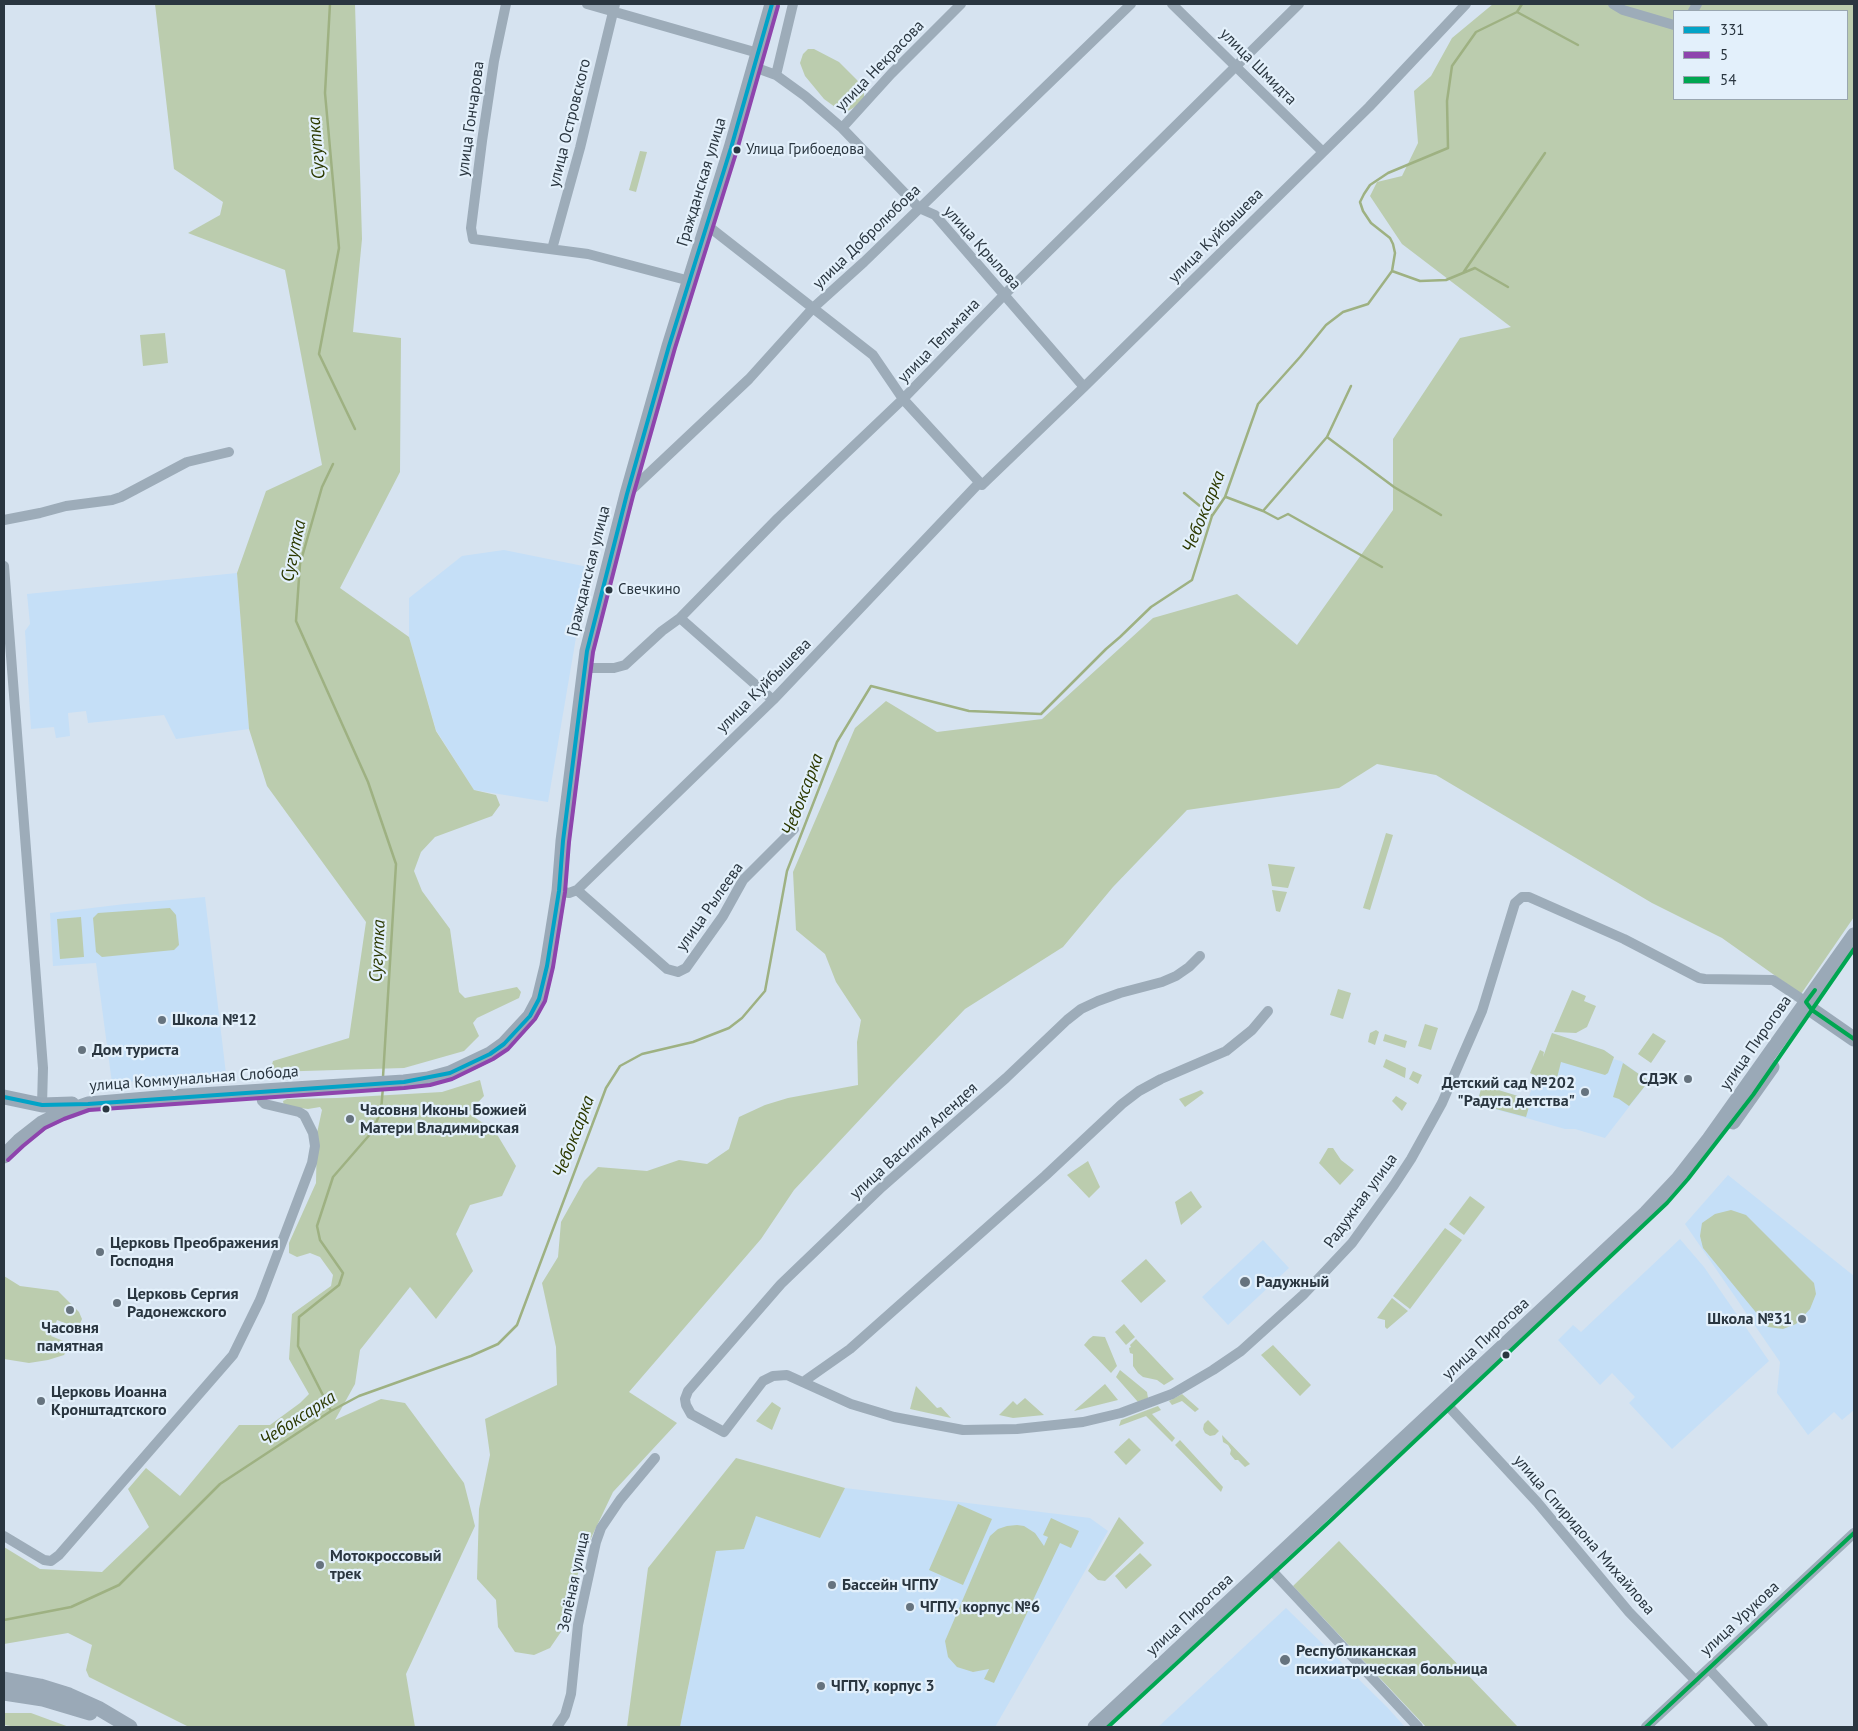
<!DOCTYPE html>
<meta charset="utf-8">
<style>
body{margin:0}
#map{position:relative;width:1858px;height:1731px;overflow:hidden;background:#d6e3f0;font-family:"PT Sans",sans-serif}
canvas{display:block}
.frame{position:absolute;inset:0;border:5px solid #2a3640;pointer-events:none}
.legend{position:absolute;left:1673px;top:10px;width:175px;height:90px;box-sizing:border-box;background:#e3f0fb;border:1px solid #99a6b0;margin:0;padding:6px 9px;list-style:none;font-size:15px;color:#2a3640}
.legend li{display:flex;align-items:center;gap:10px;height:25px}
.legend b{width:25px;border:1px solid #99a6b0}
</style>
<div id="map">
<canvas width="1858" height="1731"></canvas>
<div class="frame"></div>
<ul class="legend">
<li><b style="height:6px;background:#02a3c7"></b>331</li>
<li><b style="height:6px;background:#8e44ad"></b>5</li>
<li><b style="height:6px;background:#00a651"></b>54</li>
</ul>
</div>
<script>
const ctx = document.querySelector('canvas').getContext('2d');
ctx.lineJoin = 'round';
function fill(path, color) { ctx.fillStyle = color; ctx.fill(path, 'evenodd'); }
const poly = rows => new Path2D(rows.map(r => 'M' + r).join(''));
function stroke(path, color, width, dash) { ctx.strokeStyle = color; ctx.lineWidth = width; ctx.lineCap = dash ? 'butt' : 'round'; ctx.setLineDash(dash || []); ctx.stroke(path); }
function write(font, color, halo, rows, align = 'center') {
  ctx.font = font + ' "PT Sans",sans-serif'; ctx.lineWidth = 4.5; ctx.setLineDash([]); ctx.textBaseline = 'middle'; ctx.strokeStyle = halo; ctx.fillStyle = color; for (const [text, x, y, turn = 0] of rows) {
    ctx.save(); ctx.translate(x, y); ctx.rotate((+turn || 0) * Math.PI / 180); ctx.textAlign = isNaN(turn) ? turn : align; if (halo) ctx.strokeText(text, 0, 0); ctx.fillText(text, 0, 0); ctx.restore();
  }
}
fill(poly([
 [504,550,588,567,548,802,474,790,436,730,409,637,409,598,462,556],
 [237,573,249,729,176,739,164,715,88,723,86,711,68,713,70,736,56,738,54,727,31,729,25,631,30,624,27,594],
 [205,897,226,1074,112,1083,96,963,53,966,50,913,125,904],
 [1552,1033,1604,1050,1614,1057,1613,1059,1621,1061,1649,1081,1605,1138,1575,1129,1565,1129,1477,1104,1482,1085,1528,1099],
 [1728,1175,1854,1276,1854,1410,1842,1420,1834,1412,1808,1435,1777,1393,1780,1362,1685,1224],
 [1680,1239,1704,1267,1769,1361,1672,1449,1629,1403,1635,1397,1612,1373,1600,1385,1558,1340,1573,1325,1581,1332],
 [1263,1240,1289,1268,1228,1325,1202,1297],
 [845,1488,1090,1518,1108,1531,995,1727,680,1727,716,1551,756,1516,820,1538],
 [1286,1608,1387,1707,1405,1727,1158,1727]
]), '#c5dff7');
fill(poly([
 [155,4,355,4,362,239,353,332,401,338,400,472,340,588,409,637,436,731,474,790,496,795,500,805,492,816,435,837,421,852,414,871,422,891,450,929,459,992,465,998,517,987,521,992,519,998,477,1018,473,1023,479,1036,464,1051,404,1068,270,1072,273,1061,349,1038,366,922,267,786,249,729,237,573,266,491,322,465,285,270,188,233,220,215,223,202,174,169],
 [1493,4,1854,4,1854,917,1801,994,1722,938,1652,903,1436,775,1377,764,1339,788,1187,810,1113,887,1063,947,965,1009,893,1084,794,1190,761,1239,629,1392,677,1423,613,1492,583,1555,563,1629,550,1648,534,1655,515,1652,498,1627,496,1600,477,1579,479,1509,490,1455,485,1419,557,1385,556,1347,542,1283,558,1257,561,1222,584,1181,598,1167,647,1171,679,1160,707,1164,729,1149,739,1117,765,1105,788,1098,858,1085,857,1042,861,1020,836,982,825,954,796,930,793,872,855,728,886,701,937,732,1042,719,1153,618,1237,594,1297,645,1393,510,1393,439,1460,338,1511,327,1402,244,1370,196,1377,182,1402,176,1418,143,1414,91,1431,76,1452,38],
 [1674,11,1847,11,1847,99,1674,99],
 [808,49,814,49,839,62,857,80,864,91,864,98,858,105,848,111,835,107,824,99,805,76,800,63,803,54],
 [640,151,647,152,636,192,629,190],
 [165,333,168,363,143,366,140,335],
 [1386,833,1393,835,1370,910,1363,908],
 [1268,864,1295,867,1288,888,1272,886],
 [1272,890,1287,892,1280,912,1276,911],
 [170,908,176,915,179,945,174,950,102,957,96,952,93,918,98,913],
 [81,917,84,957,60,959,57,919],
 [1338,989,1351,993,1343,1019,1330,1015],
 [1572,990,1586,996,1584,1001,1596,1006,1587,1027,1576,1033,1554,1032],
 [1425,1024,1438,1028,1431,1050,1418,1046],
 [1376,1030,1379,1032,1375,1045,1368,1042,1370,1033],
 [1552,1033,1604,1050,1614,1057,1608,1073,1605,1075,1561,1062,1557,1078,1554,1081,1550,1083,1536,1078,1536,1076,1530,1073,1540,1050,1544,1052,1543,1057],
 [1653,1033,1666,1041,1651,1063,1638,1054],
 [1385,1034,1407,1041,1405,1048,1383,1041],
 [1386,1059,1406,1068,1405,1078,1383,1067],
 [1623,1063,1649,1081,1629,1106,1619,1099,1613,1097],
 [1413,1071,1422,1075,1418,1084,1409,1079],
 [480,1080,484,1096,468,1113,495,1131,516,1166,502,1196,470,1205,456,1234,473,1271,436,1319,410,1287,360,1350,355,1384,335,1420,381,1399,405,1403,464,1483,475,1526,406,1674,415,1727,189,1727,89,1677,86,1670,92,1645,68,1633,4,1644,4,1547,40,1569,102,1572,149,1527,128,1489,146,1468,180,1496,239,1425,270,1425,300,1403,309,1394,289,1359,292,1314,331,1286,333,1275,320,1257,310,1253,297,1257,289,1253,289,1243,316,1183,317,1133,322,1110,320,1107,308,1109,284,1106,283,1101,287,1099,337,1098,442,1092],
 [1482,1085,1531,1100,1526,1117,1477,1104],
 [1201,1090,1204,1093,1185,1107,1179,1099],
 [1396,1096,1407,1103,1402,1111,1392,1101],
 [1328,1148,1333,1148,1341,1160,1354,1170,1340,1185,1319,1163],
 [1088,1161,1100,1187,1089,1198,1067,1175],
 [1191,1191,1202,1207,1181,1225,1175,1202],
 [1470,1196,1485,1207,1464,1235,1449,1224],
 [1731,1210,1746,1215,1814,1283,1816,1294,1810,1309,1796,1324,1783,1329,1768,1327,1703,1248,1700,1236,1702,1223,1715,1214],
 [1445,1228,1462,1240,1410,1309,1393,1296],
 [1146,1259,1166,1281,1141,1303,1121,1281],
 [4,1276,20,1286,58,1291,79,1312,82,1319,78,1328,57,1320,51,1336,71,1344,64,1355,48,1360,29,1363,4,1359],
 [1392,1298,1408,1311,1387,1329,1385,1327,1385,1320,1377,1318],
 [1124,1324,1135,1337,1126,1345,1115,1332],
 [1093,1336,1105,1337,1117,1366,1111,1373,1084,1345,1089,1339],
 [1136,1339,1174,1379,1164,1385,1157,1380,1143,1377,1138,1373,1133,1366,1133,1354,1130,1353,1129,1348,1131,1347,1130,1345],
 [1273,1345,1311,1385,1300,1396,1261,1355],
 [1120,1370,1147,1392,1148,1398,1138,1402,1116,1377],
 [1105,1384,1118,1400,1074,1411],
 [916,1386,937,1408,941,1407,951,1418,910,1409],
 [1182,1394,1199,1409,1195,1412,1182,1401,1172,1405,1169,1401],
 [1025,1398,1044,1415,1013,1418,999,1415,1013,1401,1017,1405],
 [772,1402,781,1408,772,1430,756,1421],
 [1158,1406,1161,1410,1152,1414,1175,1438,1172,1442,1146,1416,1119,1426,1121,1420],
 [1208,1420,1219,1431,1215,1435,1210,1436,1205,1433,1203,1429,1204,1424],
 [1222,1435,1250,1464,1245,1467,1238,1460,1235,1460,1230,1454,1231,1450,1228,1445,1223,1442],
 [1129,1438,1141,1450,1126,1465,1114,1452],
 [1180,1440,1223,1487,1221,1492,1175,1445],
 [736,1458,845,1488,820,1538,756,1516,744,1549,716,1551,680,1727,627,1727,648,1568],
 [958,1504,992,1519,963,1585,929,1570],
 [1119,1517,1144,1543,1105,1581,1098,1580,1088,1571],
 [1051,1518,1079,1531,1071,1548,1060,1543,994,1683,984,1679,989,1669,973,1672,957,1667,948,1657,945,1641,990,1536,998,1529,1007,1526,1017,1525,1024,1526,1035,1533,1044,1546,1048,1537,1043,1535],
 [1339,1541,1518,1727,1426,1727,1293,1586],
 [1140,1553,1152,1565,1126,1589,1115,1576],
 [4,1713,31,1713,69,1727,17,1727,4,1725]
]), '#bbccae');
stroke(poly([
 [330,4,325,93,339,248,319,354,355,429],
 [1517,12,1578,45],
 [1392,271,1420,281,1446,280,1475,268,1508,287],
 [1463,273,1545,153],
 [1327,437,1394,487,1441,515],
 [333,464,322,487,300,564,296,621,368,782,396,864,383,1077],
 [1184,493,1212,516],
 [1226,497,1263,511,1327,437,1351,386],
 [1263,511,1278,519,1288,514,1382,567],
 [331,1411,298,1346,299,1317,339,1285,343,1273,320,1240,317,1226,333,1177,372,1132,381,1111,383,1087],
 [4,1620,71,1607,119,1585,220,1484,331,1411,359,1396,471,1356,498,1344,517,1325,606,1088,620,1066,642,1054,693,1042,729,1028,742,1018,765,991,787,871,837,742,871,686,969,711,1041,714,1106,649,1120,637,1151,607,1192,580,1212,516,1225,497,1258,404,1300,357,1326,325,1343,312,1368,304,1392,271,1395,253,1393,244,1390,238,1371,223,1363,211,1360,202,1364,194,1370,185,1388,173,1448,148,1447,101,1452,66,1476,32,1517,12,1522,4]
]), '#9eb182', 2.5);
stroke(poly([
 [506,4,494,61,482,141,471,228,473,239,588,254,690,281],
 [587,4,758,53],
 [1172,4,1323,152],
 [1613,4,1623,10,1674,25],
 [1693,11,1697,4],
 [754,67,776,75,805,96,842,128,919,208,935,215,1084,387],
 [776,75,793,4],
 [842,128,891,74,961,4],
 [708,226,873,355,903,399,982,485,1084,387,1369,107,1466,4],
 [552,249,580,148,615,4],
 [628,493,749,379,813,308,864,262,1131,4],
 [4,520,40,513,66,506,112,500,121,497,187,462,229,452],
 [4,566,43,1068,42,1105],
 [680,618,773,700],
 [584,668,614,668,625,665,662,631,680,618,778,518,903,399,1004,295,1299,4],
 [577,890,667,969,678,972,686,968,723,916,743,880,794,829],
 [559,891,569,893,577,890,773,700,979,483],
 [1200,956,1189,967,1176,976,1162,982,1120,993,1098,1001,1081,1009,1067,1020,1006,1078,882,1187,781,1284,688,1391,685,1399,686,1405,691,1414,724,1432,763,1381,773,1376,787,1375,851,1404,894,1417,963,1430,1017,1429,1083,1422,1121,1413,1172,1394,1213,1370,1241,1351,1303,1295,1352,1243,1394,1185,1411,1159,1442,1103,1455,1073,1482,1011,1515,903,1522,897,1529,897,1624,939,1699,978,1705,979,1773,980,1806,1002],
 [803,1382,850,1349,1045,1176,1122,1104,1139,1091,1161,1079,1226,1051,1252,1030,1268,1011],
 [1450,1408,1537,1502,1629,1612,1696,1681],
 [4,1536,44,1560,51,1561,59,1555,233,1355,260,1300,312,1163,315,1146,313,1133,304,1115,299,1112,265,1104,262,1101,260,1091],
 [1274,1573,1418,1727],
 [1709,1669,1763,1727],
 [557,1727,565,1715,571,1694,578,1625,596,1542,601,1528,620,1500,655,1458],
 [1646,1727,1854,1533]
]), '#9dacb9', 10);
stroke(poly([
 [1806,1002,1812,1010,1854,1039],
 [4,1097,42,1105,72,1104],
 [1733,1122,1772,1067],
 [4,1156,19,1141,42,1123,62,1113,88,1104,170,1097,404,1082,428,1079,450,1073,490,1054,504,1044,530,1016,539,999,547,966,559,891,563,841,587,651,627,494,669,346,731,148,772,4],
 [4,1679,40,1686,69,1695,98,1708,130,1727],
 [4,1693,43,1699,90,1713],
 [1095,1727,1646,1213,1677,1180,1709,1139,1854,935]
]), '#9aa9b7', 15);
stroke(poly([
 [4,1097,42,1105,88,1104,404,1082,450,1073,490,1054,504,1044,530,1016,539,999,547,966,559,891,563,841,587,651,627,494,669,346,731,148,772,4]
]), '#02a3c7', 4);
stroke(poly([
 [8,1160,23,1146,45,1128,64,1119,89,1110,404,1088,430,1085,452,1079,493,1059,508,1049,535,1019,545,1001,553,967,565,892,569,842,593,652,633,496,675,348,737,150,778,6]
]), '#8e44ad', 4);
stroke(poly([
 [1815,990,1806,1002,1812,1010,1854,1039],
 [1108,1727,1329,1522,1667,1203,1688,1179,1753,1095,1854,949],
 [1646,1727,1854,1533]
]), '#00a651', 4);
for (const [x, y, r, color] of [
 [737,150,4.5,"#2a3640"],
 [609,590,4.5,"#2a3640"],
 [162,1020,5,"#66737e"],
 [82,1050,5,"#66737e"],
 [1688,1079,5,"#66737e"],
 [1585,1092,5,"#66737e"],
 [106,1109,4.5,"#2a3640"],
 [350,1119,5,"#66737e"],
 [100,1252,5,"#66737e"],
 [1245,1282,6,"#66737e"],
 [117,1303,5,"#66737e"],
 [70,1310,5,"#66737e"],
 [1802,1319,5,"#66737e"],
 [1506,1355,4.5,"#2a3640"],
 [41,1401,5,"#66737e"],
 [320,1565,5,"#66737e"],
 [832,1585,5,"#66737e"],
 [910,1607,5,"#66737e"],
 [1285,1660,6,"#66737e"],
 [821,1686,5,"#66737e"]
]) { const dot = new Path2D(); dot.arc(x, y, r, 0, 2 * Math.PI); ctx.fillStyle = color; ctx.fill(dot); stroke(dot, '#e3f0fb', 2); }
write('15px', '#2a3640', '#e3f0fb', [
 ["Улица Грибоедова",746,150],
 ["Свечкино",618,590]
], 'left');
write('16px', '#2a3640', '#e3f0fb', [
 ["улица Некрасова",880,66,-46],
 ["улица Шмидта",1258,67,45],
 ["улица Гончарова",471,119,-82],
 ["улица Островского",570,123,-76],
 ["Гражданская улица",702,182,-73],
 ["улица Куйбышева",1216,236,-45],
 ["улица Добролюбова",867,237,-44],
 ["улица Крылова",982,248,48],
 ["улица Тельмана",939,341,-46],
 ["Гражданская улица",589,571,-76],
 ["улица Куйбышева",764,686,-45],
 ["улица Рылеева",710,907,-55],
 ["улица Пирогова",1756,1043,-55],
 ["улица Коммунальная Слобода",194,1079,-4],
 ["улица Василия Алендея",914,1141,-42],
 ["Радужная улица",1361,1201,-54],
 ["улица Пирогова",1486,1339,-43],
 ["улица Спиридона Михайлова",1584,1535,49],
 ["Зелёная улица",574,1582,-78],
 ["улица Пирогова",1190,1615,-43],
 ["улица Урукова",1740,1619,-43]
]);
write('bold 16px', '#2a3640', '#e3f0fb', [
 ["Школа №12",172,1020],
 ["Дом туриста",92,1050],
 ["СДЭК",1678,1079,"right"],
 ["Детский сад №202",1575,1083,"right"],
 ["\"Радуга детства\"",1575,1101,"right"],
 ["Часовня Иконы Божией",360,1110],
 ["Матери Владимирская",360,1128],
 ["Церковь Преображения",110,1243],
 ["Господня",110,1261],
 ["Радужный",1256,1282],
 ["Церковь Сергия",127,1294],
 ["Радонежского",127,1312],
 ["Школа №31",1792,1319,"right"],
 ["Часовня",70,1328,"center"],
 ["памятная",70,1346,"center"],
 ["Церковь Иоанна",51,1392],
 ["Кронштадтского",51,1410],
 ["Мотокроссовый",330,1556],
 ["трек",330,1574],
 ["Бассейн ЧГПУ",842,1585],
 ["ЧГПУ, корпус №6",920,1607],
 ["Республиканская",1296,1651],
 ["психиатрическая больница",1296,1669],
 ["ЧГПУ, корпус 3",831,1686]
], 'left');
write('italic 18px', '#2c3900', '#e3f0fb', [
 ["Сугутка",317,148,-95],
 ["Чебоксарка",1204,512,-68],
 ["Сугутка",294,551,-78],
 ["Чебоксарка",803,795,-69],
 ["Сугутка",378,951,-87],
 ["Чебоксарка",574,1137,-69],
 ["Чебоксарка",298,1419,-33]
]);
</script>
